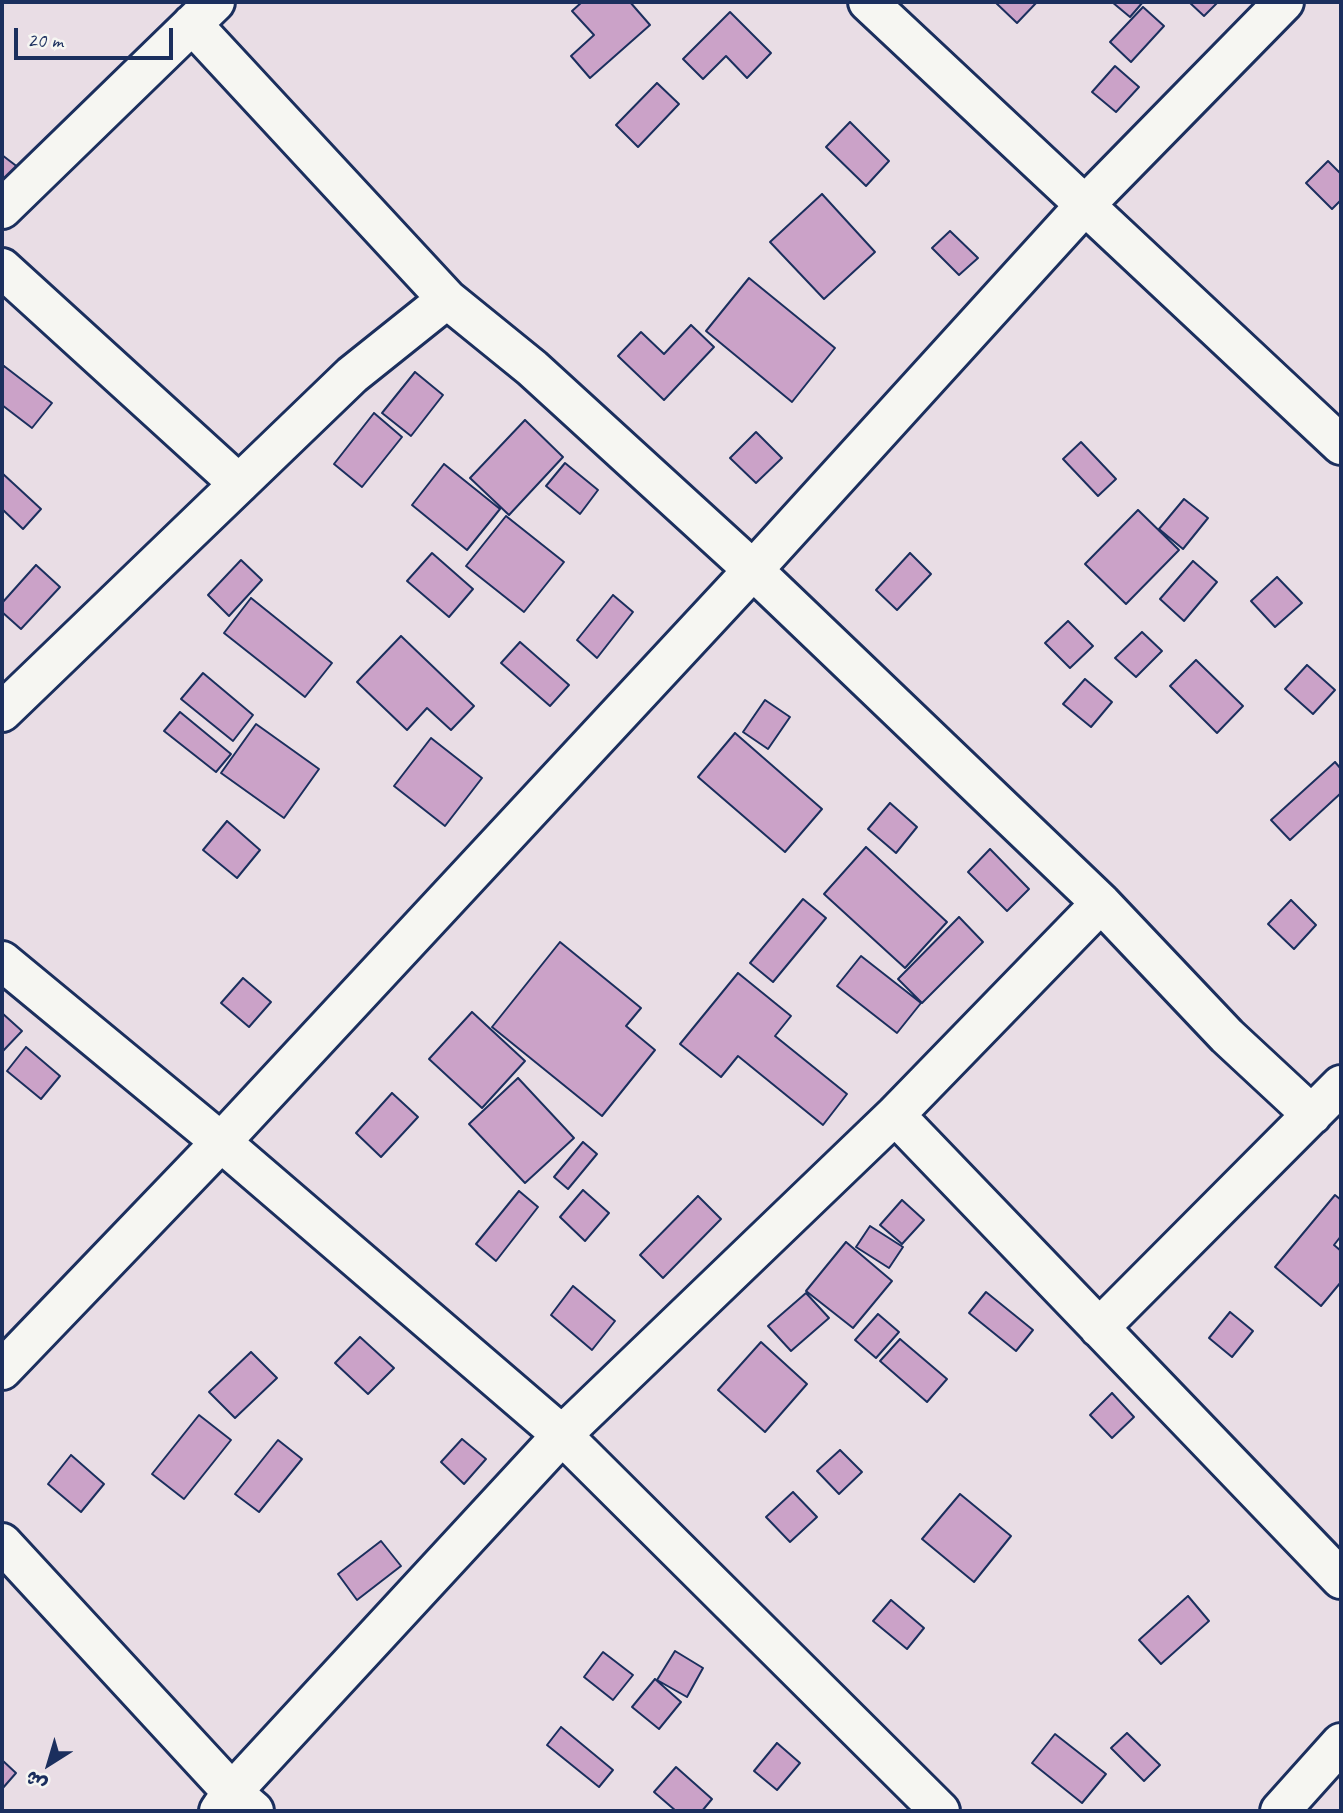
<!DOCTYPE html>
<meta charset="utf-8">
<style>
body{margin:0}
#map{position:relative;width:1343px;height:1813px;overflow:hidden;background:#e9dde5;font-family:Caveat,"Playpen Sans Arabic",sans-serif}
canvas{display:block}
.frame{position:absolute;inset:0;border:4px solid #1b2f5e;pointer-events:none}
.north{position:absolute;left:14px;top:1729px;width:70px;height:70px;-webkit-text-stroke:5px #f6f6f2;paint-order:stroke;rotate:217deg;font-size:19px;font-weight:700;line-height:28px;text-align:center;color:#1b2f5e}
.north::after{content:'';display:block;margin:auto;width:24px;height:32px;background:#1b2f5e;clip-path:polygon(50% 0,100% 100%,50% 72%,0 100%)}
.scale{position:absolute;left:14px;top:28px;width:159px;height:32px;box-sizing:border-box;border:4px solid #1b2f5e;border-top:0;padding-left:9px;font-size:21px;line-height:24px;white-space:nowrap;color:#1b2f5e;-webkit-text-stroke:5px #f6f6f2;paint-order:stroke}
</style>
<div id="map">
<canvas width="1343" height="1813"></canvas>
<div class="frame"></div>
<div class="north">ش</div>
<div class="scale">20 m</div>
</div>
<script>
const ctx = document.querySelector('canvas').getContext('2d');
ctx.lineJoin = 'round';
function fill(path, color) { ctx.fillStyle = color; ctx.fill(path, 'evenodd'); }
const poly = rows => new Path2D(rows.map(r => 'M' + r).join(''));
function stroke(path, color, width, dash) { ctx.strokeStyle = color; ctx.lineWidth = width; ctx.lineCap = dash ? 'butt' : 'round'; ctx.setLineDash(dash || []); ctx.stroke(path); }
const building = poly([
 [582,2,630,2,650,25,590,78,571,56,594,35,572,11,582,2],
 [995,2,1037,2,1017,23,995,2],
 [1112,2,1143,2,1130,17,1112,2],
 [1189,2,1218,2,1204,16,1189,2],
 [1143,7,1164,26,1131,62,1110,42,1143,7],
 [730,12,771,53,747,78,726,56,703,79,683,59,730,12],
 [1115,66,1139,87,1116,112,1092,92,1115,66],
 [657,83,679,104,638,147,616,125,657,83],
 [850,122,889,161,866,186,826,147,850,122],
 [2,155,19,168,2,190,2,155],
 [1328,161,1341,174,1341,200,1332,209,1306,183,1328,161],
 [822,194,875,252,824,299,770,242,822,194],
 [950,231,978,258,959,275,932,248,950,231],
 [749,278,835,348,792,402,706,331,749,278],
 [691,325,714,347,664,400,618,356,641,332,664,354,691,325],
 [4,366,52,403,32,428,2,405,2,370,4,366],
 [415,372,443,395,411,436,382,413,415,372],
 [374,413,402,437,362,487,334,464,374,413],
 [525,420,563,457,509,515,470,478,525,420],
 [756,432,782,458,756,483,730,458,756,432],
 [1081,442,1116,479,1098,496,1063,459,1081,442],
 [565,463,598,490,580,514,546,486,565,463],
 [444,464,500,509,467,550,412,505,444,464],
 [2,473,41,509,23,529,2,509,2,473],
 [1184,499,1208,518,1183,549,1159,529,1184,499],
 [1138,510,1179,550,1126,604,1085,564,1138,510],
 [506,516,564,562,524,612,466,566,506,516],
 [432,553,473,589,449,617,407,581,432,553],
 [910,553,931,574,897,610,876,590,910,553],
 [241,560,262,580,229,616,208,595,241,560],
 [1193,561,1217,582,1184,621,1160,599,1193,561],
 [36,565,60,587,21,629,2,612,2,603,36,565],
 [1277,577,1302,603,1275,627,1251,601,1277,577],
 [613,595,633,612,597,658,577,640,613,595],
 [251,598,332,663,305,697,224,633,251,598],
 [1068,621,1093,646,1070,668,1045,643,1068,621],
 [1142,632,1162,651,1136,677,1115,658,1142,632],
 [401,636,474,706,451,730,427,708,407,730,357,682,401,636],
 [520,642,569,685,550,706,501,663,520,642],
 [1196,660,1243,706,1217,733,1170,686,1196,660],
 [1307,665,1335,690,1313,714,1285,689,1307,665],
 [203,673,253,715,233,741,181,699,203,673],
 [1085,679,1112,702,1091,727,1063,704,1085,679],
 [765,700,790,717,768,749,743,732,765,700],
 [180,712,231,754,216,772,164,731,180,712],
 [256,724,319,769,284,818,221,773,256,724],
 [735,733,822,809,785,852,698,777,735,733],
 [431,738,482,778,445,826,394,786,431,738],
 [1335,762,1341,769,1341,793,1290,840,1271,820,1335,762],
 [890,803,917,827,896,853,868,829,890,803],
 [227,821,260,850,237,878,203,850,227,821],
 [866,847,947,922,905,968,824,894,866,847],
 [990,849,1029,889,1007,911,968,872,990,849],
 [803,899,826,918,773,982,750,963,803,899],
 [1291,900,1316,925,1294,949,1268,924,1291,900],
 [959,917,983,942,922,1003,898,979,959,917],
 [560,942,641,1008,626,1026,655,1050,602,1116,492,1027,560,942],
 [861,956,921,1003,897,1033,837,986,861,956],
 [738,973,791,1016,775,1036,847,1094,823,1125,738,1056,721,1077,680,1044,738,973],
 [243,978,271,1002,249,1027,221,1003,243,978],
 [472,1012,525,1061,482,1108,429,1059,472,1012],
 [2,1013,22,1031,2,1052,2,1013],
 [26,1047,60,1076,41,1099,7,1071,26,1047],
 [518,1078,574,1138,525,1183,469,1124,518,1078],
 [392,1093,418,1117,381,1157,356,1133,392,1093],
 [583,1142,597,1154,568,1189,554,1177,583,1142],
 [583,1190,609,1213,585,1241,560,1217,583,1190],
 [519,1191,538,1207,496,1261,476,1244,519,1191],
 [1335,1195,1341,1200,1341,1236,1334,1245,1341,1251,1341,1282,1321,1306,1275,1267,1335,1195],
 [698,1196,721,1219,663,1278,640,1255,698,1196],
 [902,1200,924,1220,902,1244,880,1225,902,1200],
 [870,1226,903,1247,889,1268,856,1247,870,1226],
 [846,1242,892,1281,853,1328,806,1291,846,1242],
 [573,1286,615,1321,592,1350,551,1315,573,1286],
 [986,1292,1033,1330,1016,1351,969,1313,986,1292],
 [806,1293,829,1318,791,1351,768,1326,806,1293],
 [1230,1312,1253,1331,1232,1357,1209,1338,1230,1312],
 [878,1314,899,1332,876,1358,855,1340,878,1314],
 [360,1337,394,1368,368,1394,335,1363,360,1337],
 [900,1339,947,1379,927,1402,880,1361,900,1339],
 [761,1342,807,1384,765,1432,718,1390,761,1342],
 [251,1352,277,1378,235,1418,209,1392,251,1352],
 [1112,1393,1134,1417,1112,1438,1090,1415,1112,1393],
 [199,1415,231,1440,184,1499,152,1474,199,1415],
 [462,1439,486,1459,464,1484,441,1462,462,1439],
 [278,1440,302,1459,259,1512,235,1494,278,1440],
 [840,1450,862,1472,839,1494,817,1471,840,1450],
 [71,1455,104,1484,81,1512,48,1484,71,1455],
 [793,1492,817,1517,790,1542,766,1517,793,1492],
 [960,1494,1011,1536,974,1582,922,1539,960,1494],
 [381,1541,401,1566,357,1600,338,1574,381,1541],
 [1188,1596,1209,1621,1161,1664,1139,1640,1188,1596],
 [891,1600,924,1628,907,1649,873,1621,891,1600],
 [675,1651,703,1668,687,1697,657,1680,675,1651],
 [603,1652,633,1675,613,1700,584,1677,603,1652],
 [655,1679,681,1702,659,1729,632,1707,655,1679],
 [561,1727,613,1770,599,1787,547,1745,561,1727],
 [1127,1733,1160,1765,1144,1781,1111,1748,1127,1733],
 [1055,1734,1106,1774,1082,1803,1032,1763,1055,1734],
 [777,1743,800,1763,777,1790,754,1771,777,1743],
 [2,1760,16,1773,2,1789,2,1760],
 [676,1767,712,1799,702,1811,676,1811,654,1792,676,1767]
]);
fill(building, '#cba2c8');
stroke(building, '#1b2f5e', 2);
const minor = poly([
 [868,2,1341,445],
 [192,24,447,299,532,368,753,570,1101,903,1227,1036,1312,1115],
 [2,209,215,2],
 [2,268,239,484],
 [2,712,352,375,447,299],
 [2,961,221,1142,562,1435,940,1811],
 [895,1115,1341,1579],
 [1099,1328,1341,1085],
 [2,1370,221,1142,753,570,1086,204,1284,2],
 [2,1543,232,1792,254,1811],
 [219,1811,232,1792,562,1435,895,1115,1101,903],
 [1280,1811,1341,1743]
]);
stroke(minor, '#1b2f5e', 44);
stroke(minor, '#f6f6f2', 38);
</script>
